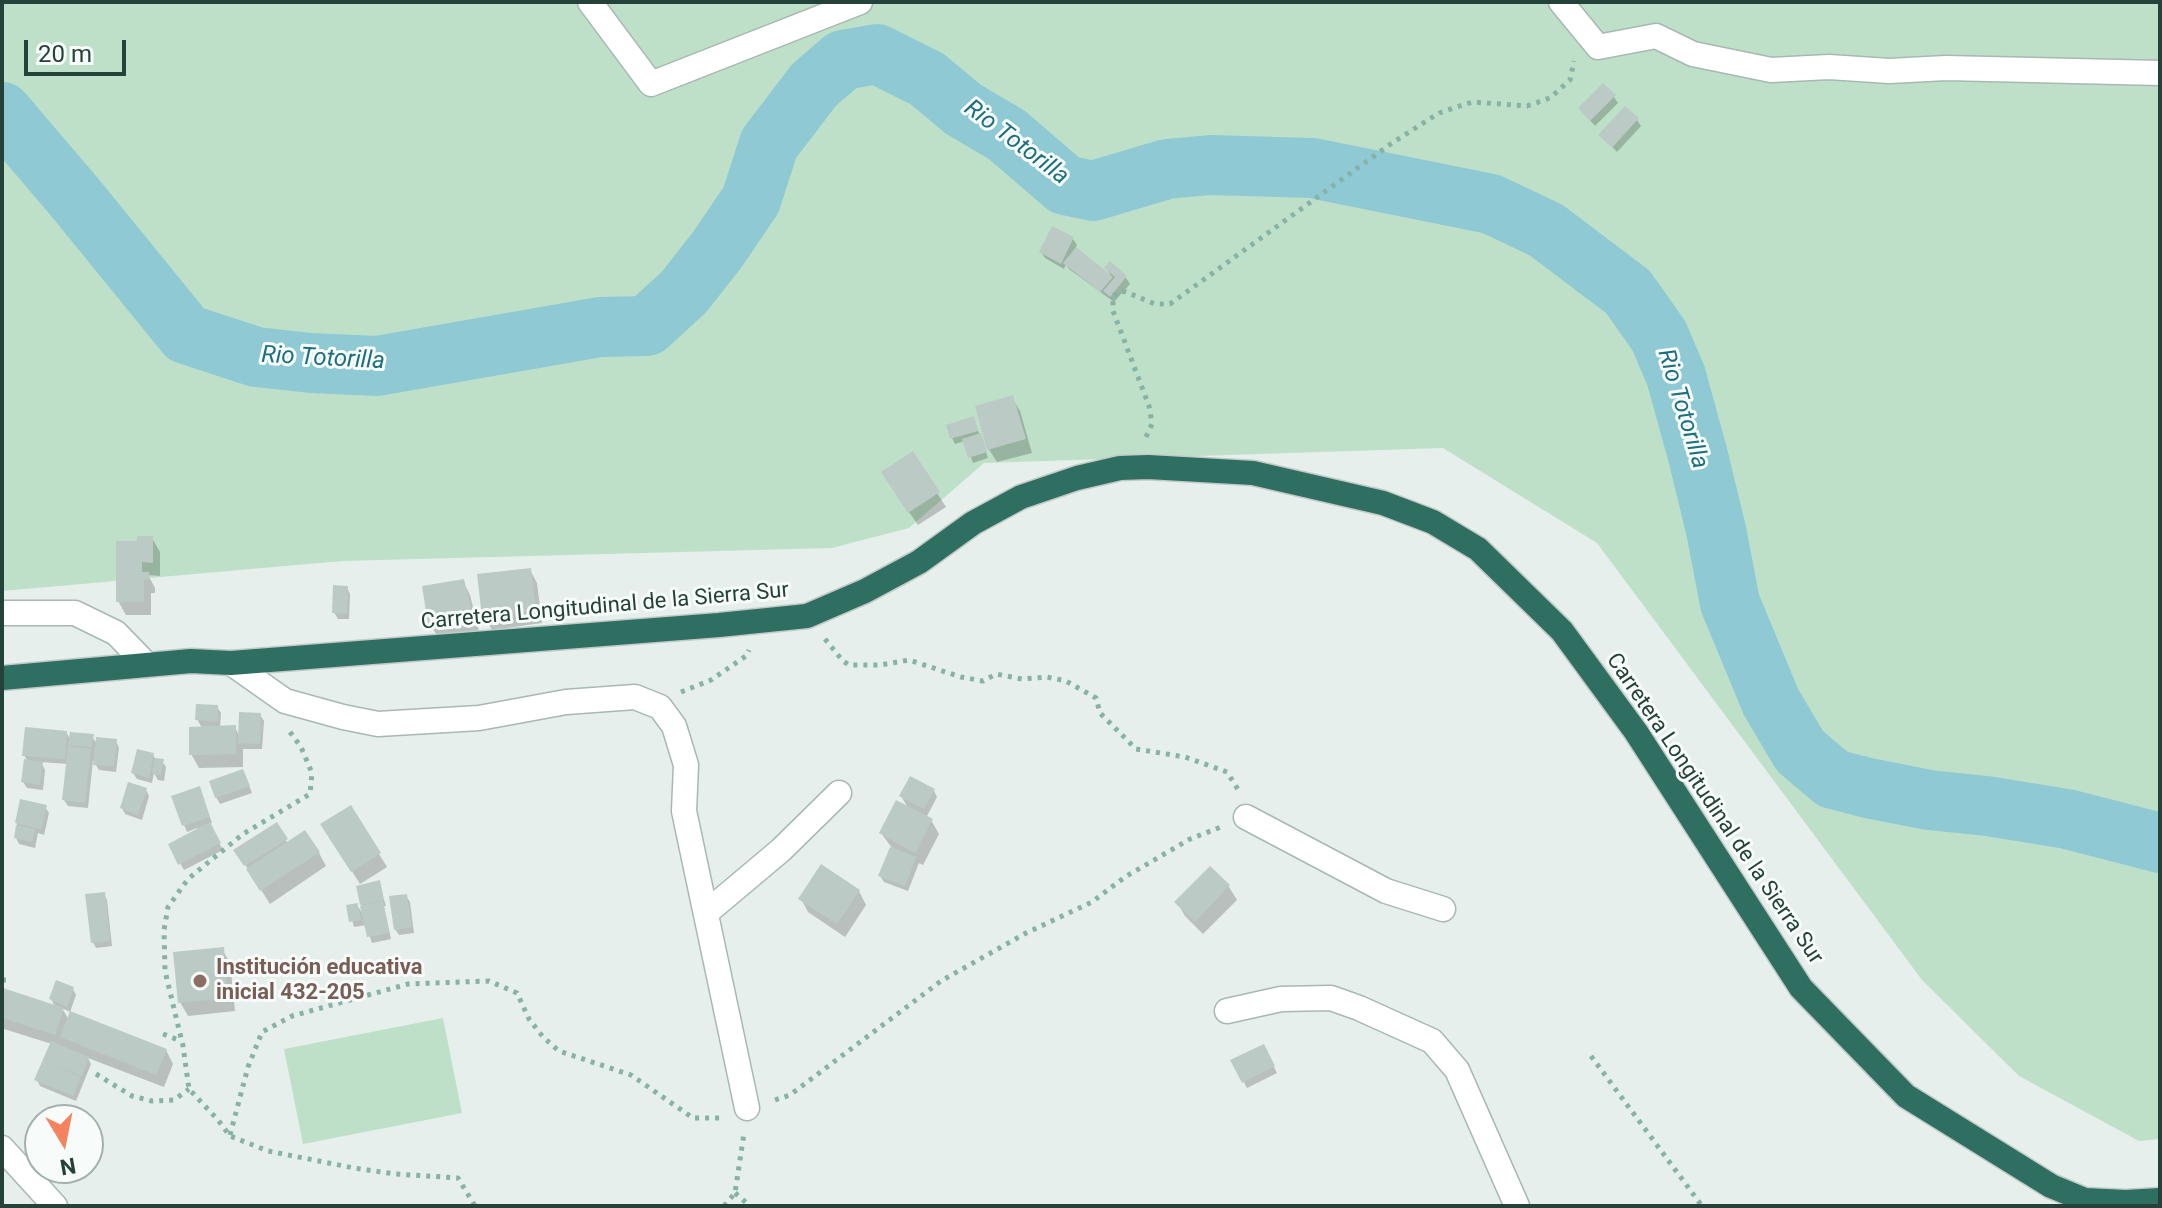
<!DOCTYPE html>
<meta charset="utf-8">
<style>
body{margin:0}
#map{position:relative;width:2162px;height:1208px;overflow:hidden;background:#e6efeb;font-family:Roboto,sans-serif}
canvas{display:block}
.frame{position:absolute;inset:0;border:4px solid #24423a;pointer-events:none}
.north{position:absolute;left:24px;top:1104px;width:80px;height:80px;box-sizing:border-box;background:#f7fbf9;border:2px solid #a3b1ad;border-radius:50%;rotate:170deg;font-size:22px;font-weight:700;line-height:32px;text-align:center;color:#24423a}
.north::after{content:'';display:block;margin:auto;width:28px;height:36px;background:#f4845f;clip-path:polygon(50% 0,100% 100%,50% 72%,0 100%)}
.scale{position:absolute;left:24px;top:40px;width:102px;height:36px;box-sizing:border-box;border:4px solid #24423a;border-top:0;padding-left:10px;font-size:24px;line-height:28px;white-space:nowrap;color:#24423a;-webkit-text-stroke:6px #f7fbf9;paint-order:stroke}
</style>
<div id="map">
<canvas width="2162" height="1208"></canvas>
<div class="frame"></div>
<div class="north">N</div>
<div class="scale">20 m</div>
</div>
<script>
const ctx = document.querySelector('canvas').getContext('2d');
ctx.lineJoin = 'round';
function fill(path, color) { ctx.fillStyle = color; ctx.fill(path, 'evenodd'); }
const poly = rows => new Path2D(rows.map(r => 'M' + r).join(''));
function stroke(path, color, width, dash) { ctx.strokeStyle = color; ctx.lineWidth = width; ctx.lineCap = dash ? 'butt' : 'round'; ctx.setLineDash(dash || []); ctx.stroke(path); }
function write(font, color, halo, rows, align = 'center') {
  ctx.font = font + ' Roboto,sans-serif'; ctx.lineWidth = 6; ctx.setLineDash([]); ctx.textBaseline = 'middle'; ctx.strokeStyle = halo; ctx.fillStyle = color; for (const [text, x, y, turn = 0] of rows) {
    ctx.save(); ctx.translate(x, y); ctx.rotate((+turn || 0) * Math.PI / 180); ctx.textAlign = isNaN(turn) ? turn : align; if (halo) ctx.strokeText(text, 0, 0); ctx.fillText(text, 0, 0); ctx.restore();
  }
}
fill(poly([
 [2,2,2160,2,2160,1139,2139,1141,2019,1076,1922,980,1597,543,1443,448,984,463,909,528,832,548,342,561,2,591],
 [443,1018,462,1113,303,1144,284,1049]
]), '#bfe0c8');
fill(poly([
 [1614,97,1618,103,1595,126,1580,109],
 [1637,120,1641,126,1617,152,1601,135],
 [1073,239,1077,245,1075,249,1111,276,1106,268,1110,264,1126,278,1130,284,1114,302,1069,269,1066,264,1064,269,1045,258,1041,252],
 [1012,398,1020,411,1032,453,997,462,988,448],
 [976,425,988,458,973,463,965,441,955,444,952,438],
 [912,454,946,507,918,525,891,486],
 [152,538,160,552,160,576,148,575,155,588,155,593,151,593,151,615,126,615,118,601],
 [530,570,537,583,542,623,492,630,484,616],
 [463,581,470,595,479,631,438,637,430,624],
 [347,588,350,594,349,619,338,619,334,612],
 [217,707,221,713,220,728,235,727,240,738,260,715,264,721,262,749,243,749,243,767,199,768,191,754,202,728,197,719],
 [66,732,71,741,92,736,97,745,116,741,119,748,116,772,99,770,93,760,88,808,68,806,64,800,68,764,41,762,45,770,43,790,27,788,23,782,28,762,24,755],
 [153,755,156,760,162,761,166,767,164,781,158,780,154,773,152,783,137,779,133,773],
 [246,777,252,793,220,804,216,797],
 [146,790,149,796,142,820,125,814,122,808],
 [934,791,937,797,926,818,931,820,939,834,923,865,919,863,908,891,884,882,880,876,892,848,881,833,908,808,901,796],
 [202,795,212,823,209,824,223,850,184,870,170,845,198,830,197,828,187,832,184,825],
 [45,807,49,813,44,835,38,833,35,848,19,844,16,838,17,823],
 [277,825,288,844,319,853,326,866,270,904,236,850],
 [331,838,379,854,387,867,360,884],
 [1210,869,1229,887,1237,900,1203,934,1185,916,1177,902],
 [379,883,386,906,384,906,391,939,372,943,366,925,354,927,348,906,357,905,364,916,358,887],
 [859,891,866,905,845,937,808,912,801,899],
 [104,894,107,900,112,946,96,948,93,942],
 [406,896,410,902,414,933,399,935,395,929],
 [222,949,230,963,235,1011,188,1016,180,1002],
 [73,989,76,995,70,1012,62,1008,69,1020,166,1050,173,1064,164,1087,88,1058,91,1064,76,1101,40,1086,37,1080,52,1044,4,1029,2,998,4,991,56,1008,51,999],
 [1263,1046,1277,1073,1247,1088,1233,1061]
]), '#0003');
stroke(poly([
 [2,112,77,200,186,334,256,357,311,363,377,366,600,327,647,326,684,292,717,250,751,200,769,144,814,85,843,60,877,54,927,79,963,109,1007,135,1065,185,1093,191,1167,169,1210,165,1312,168,1491,204,1546,230,1628,292,1659,336,1676,376,1698,456,1716,530,1730,603,1771,702,1800,751,1833,779,1868,788,1929,800,1987,806,2067,819,2160,843]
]), '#8ec9d4', 60);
fill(poly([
 [1603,83,1616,95,1590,121,1578,108],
 [1625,106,1639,118,1612,148,1598,135],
 [1052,226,1074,237,1061,264,1039,252],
 [1076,247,1113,277,1100,292,1063,263],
 [1110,261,1127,276,1110,297,1103,291,1115,277,1104,268],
 [1013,395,1026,439,987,450,975,406],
 [974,416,978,431,950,439,946,425],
 [981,433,987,452,968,458,962,439],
 [913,451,940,492,908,513,881,472],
 [137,536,153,536,153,563,142,562,142,572,149,572,149,579,144,580,144,602,116,602,116,541,137,541],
 [531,568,536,610,482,617,477,574],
 [464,579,473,618,428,624,422,586],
 [333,585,348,586,347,614,332,613],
 [196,704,218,705,218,722,195,720],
 [239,712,261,713,260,744,238,743],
 [236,725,236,754,189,755,189,727],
 [25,727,67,731,65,759,22,756],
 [70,732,94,734,92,747,68,745],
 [96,737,117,739,114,766,93,765],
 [68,746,91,749,85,803,62,800],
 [137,749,154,753,149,778,131,773],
 [155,758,164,759,161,775,152,774],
 [24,759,43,762,40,785,21,782],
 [243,769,250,786,215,798,209,781],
 [910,776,935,789,924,809,899,796],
 [128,782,147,788,138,815,120,808],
 [200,786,210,817,182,826,171,796],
 [20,799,47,805,41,829,15,823],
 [896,800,933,819,915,853,879,833],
 [351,805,381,853,351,872,320,824],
 [210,822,221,843,178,865,168,844],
 [277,822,288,839,244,866,233,850],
 [16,825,35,829,32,842,14,838],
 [305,830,320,852,260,891,246,869],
 [890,847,916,857,905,886,878,876],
 [821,864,860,890,837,924,798,899],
 [1210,866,1230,885,1195,922,1174,902],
 [380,880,384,900,360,905,356,886],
 [105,892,110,941,91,943,85,894],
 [407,894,412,927,394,930,389,896],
 [383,901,389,933,367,937,360,906],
 [358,903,358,905,355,906,358,906,361,920,349,922,346,905],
 [224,947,228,998,178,1003,173,952],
 [56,980,74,987,67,1007,49,999],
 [3,988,64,1008,55,1035,2,1018],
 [70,1011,167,1049,156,1075,60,1037],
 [51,1041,89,1057,82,1076,46,1062,81,1077,73,1096,34,1080],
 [1264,1044,1275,1066,1242,1083,1230,1060]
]), '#bbcac4');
const minor = poly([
 [590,2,651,84,860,2],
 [1561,2,1598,47,1656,36,1693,54,1771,70,1829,67,1889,71,1946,68,2160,73],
 [2,613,75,613,116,633,147,665],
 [231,663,285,701,343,717,378,724,479,718,566,702,635,697,660,707,674,726,686,765,684,811,747,1108],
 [1246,817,1386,891,1443,909],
 [706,913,781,850,839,793],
 [1227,1011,1281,999,1331,998,1359,1008,1432,1041,1457,1070,1517,1206],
 [2,1148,55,1206]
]);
const highway = poly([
 [2,678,191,661,231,663,719,625,807,616,865,591,919,562,973,523,1021,497,1077,478,1120,468,1148,467,1253,473,1383,503,1433,522,1478,549,1562,631,1636,732,1801,988,1906,1096,2051,1186,2085,1200,2126,1202,2160,1200]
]);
stroke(minor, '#a8b8b2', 27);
stroke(highway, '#c2cac8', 27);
stroke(poly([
 [1146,437,1152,424,1149,406,1113,311,1113,296,1120,291,1126,292,1155,304,1170,304,1392,143,1439,113,1472,102,1527,106,1550,98,1570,80,1574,61],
 [825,639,843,661,849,665,880,665,909,660,961,677,983,681,996,674,1022,679,1047,677,1066,681,1096,698,1100,713,1136,749,1185,757,1227,772,1239,791],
 [681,692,711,680,746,656,749,650],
 [290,732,301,747,312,773,310,794,243,834,188,879,168,907,164,930,165,971,183,1046,189,1089,218,1120,230,1136,268,1151,354,1168,395,1174,458,1178,475,1206],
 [2,980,7,980],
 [163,1034,181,1041],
 [1591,1056,1702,1206],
 [96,1074,132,1096,152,1101,174,1100,189,1089],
 [775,1100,790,1095,941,981,1026,933,1092,902,1125,877,1190,839,1221,827],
 [230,1135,248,1067,262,1032,292,1016,408,984,489,981,517,993,529,1019,543,1037,559,1051,631,1075,693,1118,721,1118],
 [735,1193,750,1206],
 [724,1206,735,1193,744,1133]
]), '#86b3a5', 5, [4, 6]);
stroke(minor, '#fff', 24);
stroke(highway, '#2f6f62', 24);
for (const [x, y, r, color] of [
 [200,981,8,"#8d6e63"]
]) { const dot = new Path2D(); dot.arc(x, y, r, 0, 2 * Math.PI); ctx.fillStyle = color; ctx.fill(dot); stroke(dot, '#f7fbf9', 3); }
write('22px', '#24423a', '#f7fbf9', [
 ["Carretera Longitudinal de la Sierra Sur",605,607,-5],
 ["Carretera Longitudinal de la Sierra Sur",1714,809,56]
]);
write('bold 22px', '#785e54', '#f7fbf9', [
 ["Institución educativa",216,968],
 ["inicial 432-205",216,993]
], 'left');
write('italic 24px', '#1c6f80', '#f7fbf9', [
 ["Rio Totorilla",1016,143,37],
 ["Rio Totorilla",323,359,3],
 ["Rio Totorilla",1682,409,73]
]);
</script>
